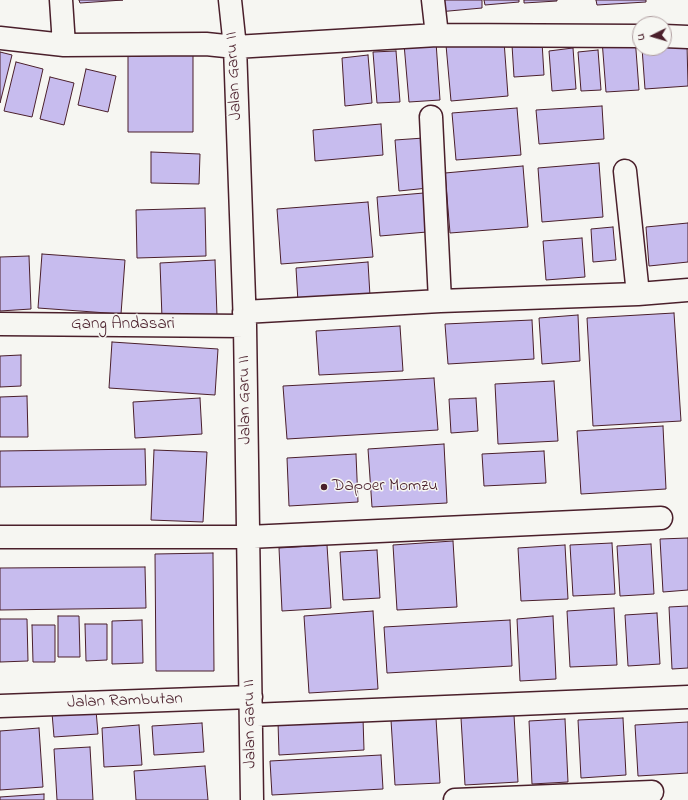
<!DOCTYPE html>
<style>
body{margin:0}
#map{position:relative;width:688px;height:800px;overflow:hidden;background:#f6f6f2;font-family:"Indie Flower",sans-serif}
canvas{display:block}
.north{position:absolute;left:632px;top:16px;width:40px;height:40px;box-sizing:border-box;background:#f6f6f2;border:1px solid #b1a0a2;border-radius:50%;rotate:265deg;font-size:11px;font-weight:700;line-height:16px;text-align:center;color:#4a1f2b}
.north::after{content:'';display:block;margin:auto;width:14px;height:18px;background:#4a1f2b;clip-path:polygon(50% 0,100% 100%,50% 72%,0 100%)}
</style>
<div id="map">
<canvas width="688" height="800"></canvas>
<div class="north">U</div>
</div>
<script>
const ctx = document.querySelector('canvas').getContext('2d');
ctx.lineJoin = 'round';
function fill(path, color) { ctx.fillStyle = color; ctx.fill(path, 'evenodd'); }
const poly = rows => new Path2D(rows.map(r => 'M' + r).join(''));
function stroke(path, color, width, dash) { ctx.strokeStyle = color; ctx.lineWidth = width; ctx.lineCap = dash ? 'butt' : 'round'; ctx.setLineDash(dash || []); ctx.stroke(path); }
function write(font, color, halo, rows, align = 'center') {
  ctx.font = font + ' "Indie Flower",sans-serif'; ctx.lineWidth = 3; ctx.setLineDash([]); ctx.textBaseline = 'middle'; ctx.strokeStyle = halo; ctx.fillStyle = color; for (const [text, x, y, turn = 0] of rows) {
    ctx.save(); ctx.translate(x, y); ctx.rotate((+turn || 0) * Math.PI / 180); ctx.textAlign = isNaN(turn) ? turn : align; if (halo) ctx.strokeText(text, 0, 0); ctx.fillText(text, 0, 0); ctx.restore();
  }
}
const building = poly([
 [79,0,123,0,80,3,79,0],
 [437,0,482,0,482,8,438,12,437,0],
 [484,0,519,0,519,2,485,5,484,0],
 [524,0,557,0,557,1,524,3,524,0],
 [596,0,646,0,646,2,597,5,596,0],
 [635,37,639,90,606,92,602,40,635,37],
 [504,41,508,96,451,101,446,45,504,41],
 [436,42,440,100,409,102,404,44,436,42],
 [542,42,544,75,514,77,512,45,542,42],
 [687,44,688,86,645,89,642,48,664,48,664,46,687,44],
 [573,48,576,89,552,91,549,51,573,48],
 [128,50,193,50,193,132,128,132,128,50],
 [598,50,601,90,581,91,578,52,598,50],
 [396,51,400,102,377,103,373,52,396,51],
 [0,52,12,55,0,103,0,52],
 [368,55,372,103,345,106,342,58,368,55],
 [16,62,43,69,32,117,4,111,16,62],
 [86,69,116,76,108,112,78,105,86,69],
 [50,77,74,83,64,125,40,119,50,77],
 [602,106,604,139,539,144,536,110,602,106],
 [517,108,521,155,456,160,452,113,517,108],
 [381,124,383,155,315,161,313,130,381,124],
 [424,138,428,188,399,191,395,140,424,138],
 [151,152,200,154,199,184,151,183,151,152],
 [599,163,603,217,542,222,538,168,599,163],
 [523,166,528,227,450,233,445,173,523,166],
 [424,193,427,232,380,236,377,197,424,193],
 [368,202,373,257,281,264,277,209,368,202],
 [205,208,206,256,137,258,136,210,205,208],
 [688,223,688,262,649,266,646,227,688,223],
 [613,227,616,260,593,262,591,229,613,227],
 [582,238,585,277,546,280,543,241,582,238],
 [42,254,125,260,121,314,38,308,42,254],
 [29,256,31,309,0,311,0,257,29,256],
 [215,260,217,316,162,318,160,263,215,260],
 [368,262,370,296,298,302,296,268,368,262],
 [674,313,681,421,593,426,587,318,674,313],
 [578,315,580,361,542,364,539,318,578,315],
 [532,320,534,359,448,364,445,324,532,320],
 [400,326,403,371,319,375,316,331,400,326],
 [112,342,218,349,215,395,109,388,112,342],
 [21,355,21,386,0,387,0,356,21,355],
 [434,378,438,430,287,439,283,386,434,378],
 [554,381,558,441,498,444,495,384,554,381],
 [27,396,28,437,0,437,0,397,27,396],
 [200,398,202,434,135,438,133,402,200,398],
 [476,398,478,431,451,433,449,399,476,398],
 [663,426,666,489,581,494,577,431,663,426],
 [444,444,447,503,372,507,368,449,444,444],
 [145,449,146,485,0,487,0,451,145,449],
 [154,450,207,452,203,522,151,520,154,450],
 [544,451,546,483,484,486,482,454,544,451],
 [356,454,358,502,289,506,287,458,356,454],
 [688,538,688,590,663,592,660,539,688,538],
 [453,541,457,607,397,610,393,545,453,541],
 [612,543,615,594,573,596,570,545,612,543],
 [651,544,654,594,620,596,617,546,651,544],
 [327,545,331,608,282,611,279,548,327,545],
 [565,545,568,599,521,601,518,548,565,545],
 [377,550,380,598,343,600,340,552,377,550],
 [213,553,214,671,156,671,155,554,213,553],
 [145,567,146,608,0,610,0,568,145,567],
 [688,606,688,668,672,669,669,607,688,606],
 [614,608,617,665,570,667,567,611,614,608],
 [373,611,378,689,309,693,304,616,373,611],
 [657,613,660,664,628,666,625,615,657,613],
 [58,616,79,616,80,657,58,657,58,616],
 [553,616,556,679,520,681,517,619,553,616],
 [0,619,27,619,28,661,0,662,0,619],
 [142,620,143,663,112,664,112,621,142,620],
 [510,620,512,666,387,673,384,627,510,620],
 [85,624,107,624,107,660,86,661,85,624],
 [32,625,55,625,55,662,33,662,32,625],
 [96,710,98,734,54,737,52,713,96,710],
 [514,715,518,782,465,785,461,718,514,715],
 [363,718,364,750,279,755,278,722,363,718],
 [436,718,440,783,395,785,391,720,436,718],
 [623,718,626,775,581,778,578,720,623,718],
 [565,719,568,782,532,784,529,721,565,719],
 [688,722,688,773,638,776,635,725,688,722],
 [202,723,204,752,154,755,152,726,202,723],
 [139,725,142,765,104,767,102,728,139,725],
 [39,728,43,787,0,790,0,731,39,728],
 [90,747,93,800,57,800,54,749,90,747],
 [381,755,383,789,272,795,270,761,381,755],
 [205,766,208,800,136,800,134,771,205,766],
 [44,794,44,800,0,800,0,797,44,794]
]);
fill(building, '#c7bcee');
stroke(building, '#4a1f2b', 1);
const minor = poly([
 [61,0,64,45],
 [230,0,235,47,245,326,252,800],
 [433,0,437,35],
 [664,36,688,37],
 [0,38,64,45,206,44,235,47,437,35,640,36],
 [431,117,440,301],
 [625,171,638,294],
 [244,312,440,301,638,294,688,290],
 [0,324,245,326],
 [0,537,248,537,661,518],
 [0,706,251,697],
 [251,715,688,697],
 [455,800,652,792]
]);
stroke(minor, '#4a1f2b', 25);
stroke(minor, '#f6f6f2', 22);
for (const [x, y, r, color] of [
 [324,487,4,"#4a1f2b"]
]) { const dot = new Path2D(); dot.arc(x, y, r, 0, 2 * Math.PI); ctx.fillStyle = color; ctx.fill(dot); stroke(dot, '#f6f6f2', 1.5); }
write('17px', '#4a1f2b', '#f6f6f2', [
 ["Jalan Garu II",235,76,-93],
 ["Gang Andasari",123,325],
 ["Jalan Garu II",246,400,-91],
 ["Jalan Rambutan",125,702,-2],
 ["Jalan Garu II",251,724,-91]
]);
write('17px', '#4a1f2b', '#f6f6f2', [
 ["Dapoer Momzu",332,487]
], 'left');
</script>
